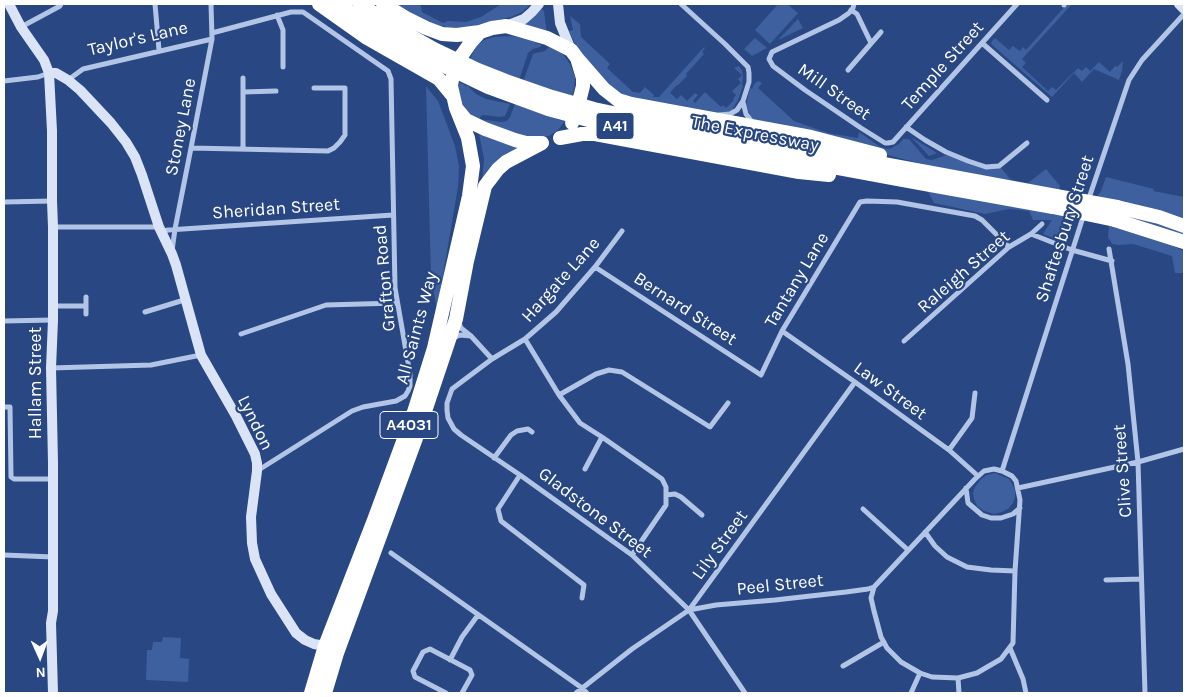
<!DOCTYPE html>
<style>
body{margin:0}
#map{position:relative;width:1188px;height:697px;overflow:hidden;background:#294782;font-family:Karla,sans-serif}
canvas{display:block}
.frame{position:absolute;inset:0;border:5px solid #fff;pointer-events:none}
.north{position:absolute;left:15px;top:632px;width:50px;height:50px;-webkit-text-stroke:4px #294782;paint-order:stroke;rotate:178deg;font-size:14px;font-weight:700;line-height:20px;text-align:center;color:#fff}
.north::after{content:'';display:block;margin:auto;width:18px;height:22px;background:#fff;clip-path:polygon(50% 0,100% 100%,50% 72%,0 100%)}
</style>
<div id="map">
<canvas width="1188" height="697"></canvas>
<div class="frame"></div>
<div class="north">N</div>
</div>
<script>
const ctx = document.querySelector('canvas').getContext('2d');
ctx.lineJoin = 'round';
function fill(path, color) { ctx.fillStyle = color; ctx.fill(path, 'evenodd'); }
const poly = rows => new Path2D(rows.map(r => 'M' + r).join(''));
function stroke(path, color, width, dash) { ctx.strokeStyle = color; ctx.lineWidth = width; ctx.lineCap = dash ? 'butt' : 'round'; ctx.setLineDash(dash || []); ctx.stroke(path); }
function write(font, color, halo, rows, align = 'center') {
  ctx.font = font + ' Karla,sans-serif'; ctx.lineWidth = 4.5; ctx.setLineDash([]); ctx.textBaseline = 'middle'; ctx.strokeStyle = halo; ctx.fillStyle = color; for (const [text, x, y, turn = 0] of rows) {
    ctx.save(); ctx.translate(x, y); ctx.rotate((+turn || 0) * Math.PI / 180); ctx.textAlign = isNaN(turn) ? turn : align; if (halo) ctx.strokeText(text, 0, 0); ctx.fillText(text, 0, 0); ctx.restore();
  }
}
fill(poly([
 [395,4,418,4,421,6,422,12,443,23,448,21,466,22,481,17,501,4,531,4,522,12,511,17,492,21,471,27,456,28,439,26,419,18],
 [778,4,787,4,798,13,770,44,755,30],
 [1067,4,1072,4,1022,59,1026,63,1022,67,1048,91,1052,87,1056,90,1078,68,1082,71,1086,67,1090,71,1099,62,1110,72,1115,66,1117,67,1123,61,1122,71,1119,80,1094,69,1082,82,1074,73,1052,97,991,44,992,41,995,38,1009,50,1013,46,1020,51,1023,47,1026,50],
 [541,9,544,11,547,34,521,25,534,17],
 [570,16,580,24,581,37,610,64,607,68,633,92,640,93,645,87,654,95,653,97,659,97,704,47,705,48,702,52,704,54,686,74,687,76,678,85,677,85,674,88,670,93,677,99,681,95,687,101,695,93,698,95,693,101,695,103,705,92,721,107,723,105,726,108,734,100,733,99,736,95,732,91,741,83,738,79,742,75,734,68,739,66,742,71,743,76,742,85,743,86,738,100,732,110,729,112,720,113,666,103,650,105,614,92,581,53,574,42,569,31,573,30],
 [798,19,803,28,778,40],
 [512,36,527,39,542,45,540,47,533,49,528,53,519,80,478,63,478,62,470,59,476,47,484,40,494,37],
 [755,38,767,48,752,56,744,49],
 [549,47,562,53,570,64,575,77,574,89,572,96,523,82,533,54,536,53,545,51],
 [758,81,762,83,758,88,794,121,828,133,858,138,859,132,879,146,887,149,892,148,900,143,903,139,909,139,926,159,932,160,946,155,993,169,1001,168,1011,180,1028,183,1046,169,1060,186,1059,190,935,167,756,122,750,115,746,105,747,101,750,88,752,89,754,84],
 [459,83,464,84,466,87,467,85,476,94,486,99,510,104,505,116,500,117,483,115,480,117,479,120,473,117,463,107,461,101,459,90],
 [426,86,438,101,455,146,459,166,458,187,437,310,431,278],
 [515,104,556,118,556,119,565,121,558,130,549,136,542,137,528,137,484,122,485,120,501,122,507,121,510,117],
 [479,134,513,146,524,149,482,180,484,159],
 [911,137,937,153,929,156],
 [1106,177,1154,189,1153,191,1184,197,1184,219,1097,197,1101,191],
 [927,190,1074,217,1066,243,1043,234,1052,220,1033,220,1029,211,1009,209,985,214,934,203],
 [1117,211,1184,231,1184,239,1116,216],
 [1109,225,1164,242,1184,251,1184,273,1175,273,1172,256,1133,244,1119,245,1112,244,1108,237],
 [995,473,1009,479,1012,484,1015,490,1015,497,1013,503,1009,508,1002,512,994,514,984,511,977,506,974,499,973,493,975,487,981,479,987,475],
 [163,637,181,638,180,658,189,659,188,682,146,680,147,650,152,650,153,642,162,642]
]), '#3e609f');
stroke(poly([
 [155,4,159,50],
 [681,4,725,44,748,67,749,73,749,82,743,101,737,110,730,114,719,115],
 [854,4,853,8,849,13,839,20,772,52,769,59,773,66,805,90,861,128,885,143,888,143,893,142,1017,4],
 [1064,4,1064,5],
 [851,10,857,14,871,43],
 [277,15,283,30,283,67],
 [21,27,60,6,61,4],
 [212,33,291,12,303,12,388,71,391,79,395,288,410,374,410,386,408,391,405,396,396,401,363,407,352,411,257,471],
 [982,43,1047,100],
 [848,70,881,32],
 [68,80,83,69,212,39],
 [4,81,38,77,49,73],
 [243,92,276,91],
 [743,102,746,114,753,123],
 [906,127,925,140,946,152,968,161,986,167,999,166,1027,143],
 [191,148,328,151,334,148,340,142,345,135,345,88,314,88],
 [243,149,243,78],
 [1088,201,1129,80,1142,60,1184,14],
 [4,202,52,201],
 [53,227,159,227],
 [161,232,168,230,393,215],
 [1031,234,1072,250,1112,261],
 [1109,249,1128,364,1138,462,1145,693],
 [172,251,175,229,191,148,212,39,211,4],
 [595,267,761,375,782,331,860,202,867,201,897,202,975,216,982,220,1009,247],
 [53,306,86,306],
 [145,312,184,300],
 [86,314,86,297],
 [4,321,53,320],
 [458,321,461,328,471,336,492,359,525,339,556,312,595,267,622,231],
 [782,331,855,382,949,450,978,476],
 [241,334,326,305,397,303],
 [453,338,460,335,471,336],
 [525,339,559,395,580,423,602,437,662,479,666,487,666,505,632,555],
 [904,341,1009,247,1031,234,1042,224],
 [492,359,452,389,447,403,447,410,448,418,454,429,461,435,520,475,632,555,689,610,745,693],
 [51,368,151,365,201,355],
 [559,395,596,374,609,370,622,372,710,427,728,403],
 [4,407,10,407,11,477,14,479,53,479],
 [949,450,972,418,975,393],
 [494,458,511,435,517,431,528,429,532,432],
 [585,469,602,437],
 [994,469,1002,471,1012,476,1016,481,1020,500,1015,571,1013,643,1001,659,977,673,958,678,932,677,920,673,901,662,887,648,881,637,874,611,871,598,874,587,975,479,984,471,994,469],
 [1002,471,1084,214],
 [520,475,498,509,501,521,584,585,582,598],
 [966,488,968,503,982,515,991,518,1001,518,1013,514,1020,508],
 [1018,488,1138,462,1184,449],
 [666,495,675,494,681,497,702,515],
 [863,509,908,550],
 [925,532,935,546,947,557,967,567,991,570,1015,571],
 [391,553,582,688,587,693],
 [4,555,53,557],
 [1106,580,1141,579],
 [689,610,716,605,775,600,846,592,868,589,874,587],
 [1010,648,1023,679,1026,693],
 [450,660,462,637,478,615],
 [843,666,884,642],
 [958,678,959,693],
 [446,693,415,677,413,671,423,652,430,649,470,670,472,675,462,693],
 [576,693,632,649,689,610,855,382],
 [911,693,920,673]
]), '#b2c5e6', 5);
stroke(poly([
 [9,4,21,27,44,60,49,73,52,131,52,201,53,227,53,320,51,368,53,463,53,611,51,623,53,693],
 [558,4,560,23,571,50],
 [1179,4,1184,9],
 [506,26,524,19,532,12,539,4],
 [49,73,56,73,68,80,80,90,111,123,126,142,135,157,142,175,159,227,172,254,176,265,201,355,236,416,255,454,257,463,257,471,251,517,252,543,255,559,271,594,296,633,305,640,314,644,325,646]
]), '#dbe4f6', 10);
stroke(poly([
 [319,4,367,38,439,79,453,96],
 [339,4,354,15,413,51,488,87,548,109,592,121,649,133,914,182,1053,207],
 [360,4,395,27,434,49,478,70,506,81,552,97,594,109,641,119,1056,196],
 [383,4,406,18,426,28,442,34,457,35,480,32],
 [462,55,471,42,480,32,492,28,506,26,547,38,571,50,577,58,583,78,583,86,580,98],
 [577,58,604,89,618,100,631,104,811,137,880,155],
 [452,79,451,86,456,108,466,120,485,129,515,140,526,143,540,143],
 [560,138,582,134,595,134,799,172,829,175],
 [1117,207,1159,217,1184,226],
 [1115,220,1184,242],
 [311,693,325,646,374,520,414,412,434,348,469,196,473,166,468,138,456,108],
 [325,693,337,653,416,438,456,319,467,261,485,186,498,169,506,162,542,143]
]), '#fff', 14);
stroke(poly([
 [452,79,462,55],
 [572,123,580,98],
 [1056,196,1117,207],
 [1053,207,1115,220]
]), '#fff', 14);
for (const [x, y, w] of [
 [615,126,38],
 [409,425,58]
]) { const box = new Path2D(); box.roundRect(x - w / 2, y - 13.5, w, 27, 4); ctx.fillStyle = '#294782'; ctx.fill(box); stroke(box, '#fff', 1); }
write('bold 16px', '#fff', null, [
 ["A41",615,126],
 ["A4031",409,425]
]);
write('18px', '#fff', '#294782', [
 ["Taylor's Lane",138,39,-13],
 ["Temple Street",943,66,-48],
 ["Mill Street",834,92,35],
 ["Stoney Lane",181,127,-79],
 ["The Expressway",755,134,11],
 ["Sheridan Street",276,209,-4],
 ["Shaftesbury Street",1065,229,-72],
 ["Raleigh Street",964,272,-41],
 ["Grafton Road",385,278,-95],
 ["Hargate Lane",561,280,-48],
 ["Tantany Lane",797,280,-59],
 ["Bernard Street",685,309,33],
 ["All Saints Way",417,328,-75],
 ["Hallam Street",36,383,-90],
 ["Law Street",890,391,36],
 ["Lyndon",255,423,64],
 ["Clive Street",1123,471,-94],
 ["Gladstone Street",595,513,37],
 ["Lily Street",720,545,-54],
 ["Peel Street",780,585,-6]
]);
</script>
